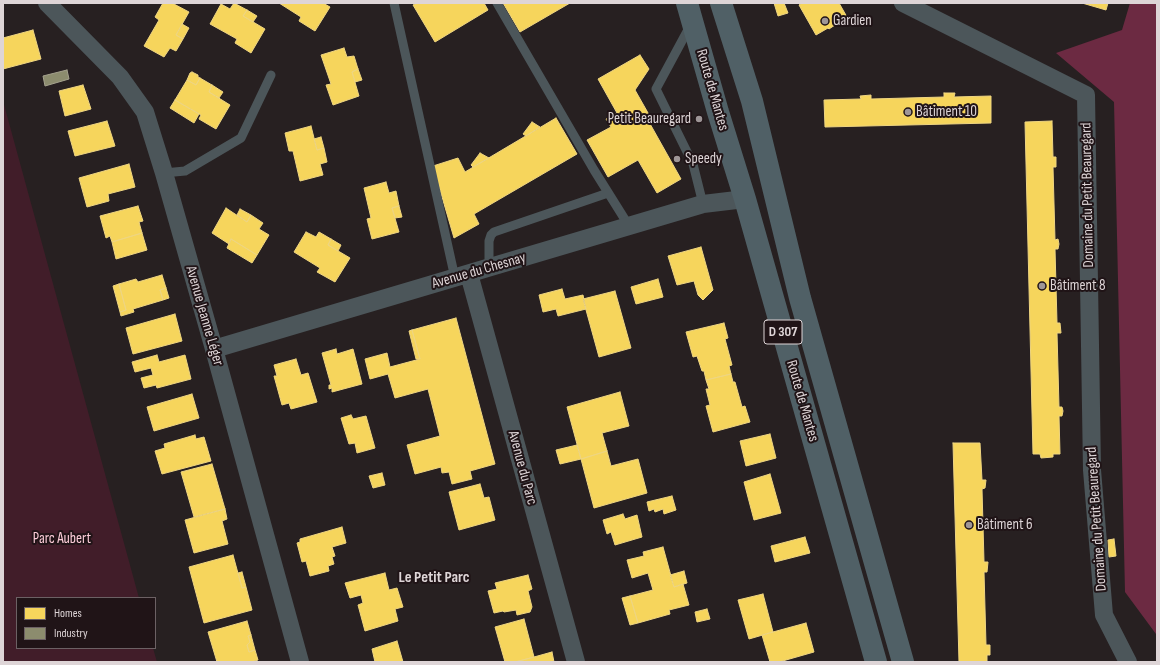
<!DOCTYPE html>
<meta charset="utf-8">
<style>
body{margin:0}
#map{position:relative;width:1160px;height:665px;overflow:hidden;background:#272021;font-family:"Sofia Sans Condensed",sans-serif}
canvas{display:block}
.frame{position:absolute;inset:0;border:4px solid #ded5d7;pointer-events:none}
.legend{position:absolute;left:16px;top:597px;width:140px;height:52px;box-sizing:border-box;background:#201417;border:1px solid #6c6164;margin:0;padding:5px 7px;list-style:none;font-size:12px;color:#ded5d7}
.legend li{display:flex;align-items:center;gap:8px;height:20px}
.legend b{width:20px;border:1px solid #6c6164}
</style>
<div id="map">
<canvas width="1160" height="665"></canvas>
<div class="frame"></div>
<ul class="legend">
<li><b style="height:11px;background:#f6d55c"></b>Homes</li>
<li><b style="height:11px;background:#8c8c6e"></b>Industry</li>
</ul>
</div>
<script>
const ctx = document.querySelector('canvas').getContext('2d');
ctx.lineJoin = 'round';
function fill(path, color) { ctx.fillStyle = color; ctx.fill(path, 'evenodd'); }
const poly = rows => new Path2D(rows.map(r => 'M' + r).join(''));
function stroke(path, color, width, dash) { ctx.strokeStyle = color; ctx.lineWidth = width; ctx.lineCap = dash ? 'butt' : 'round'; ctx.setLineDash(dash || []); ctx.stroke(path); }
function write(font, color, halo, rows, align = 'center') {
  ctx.font = font + ' "Sofia Sans Condensed",sans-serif'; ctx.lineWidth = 4; ctx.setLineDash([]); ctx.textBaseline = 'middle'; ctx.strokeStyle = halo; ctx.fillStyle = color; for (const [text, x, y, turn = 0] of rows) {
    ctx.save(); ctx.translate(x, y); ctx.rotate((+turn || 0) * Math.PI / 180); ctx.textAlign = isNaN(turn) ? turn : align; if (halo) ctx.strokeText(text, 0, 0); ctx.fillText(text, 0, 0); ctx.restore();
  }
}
fill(poly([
 [3,101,139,598,17,598,17,648,153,648,157,662,3,662]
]), '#411d29');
fill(poly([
 [1130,3,1157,3,1157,644,1156,634,1125,592,1114,102,1056,53,1122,30]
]), '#6c2a42');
const homes = poly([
 [163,3,172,3,189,12,176,35,183,39,176,51,170,48,164,57,144,46,159,20,155,17,163,3],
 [234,3,247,10,243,16,265,29,251,53,235,43,237,39,210,24,221,4,230,9,234,3],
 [279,3,323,3,330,7,315,31,299,21,301,17,279,3],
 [417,3,484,3,488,10,435,42,413,5,417,3],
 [503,3,570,3,520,32,503,3],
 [774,3,784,3,788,13,778,16,774,3],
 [802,3,839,3,847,17,829,29,828,28,816,35,799,5,802,3],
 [1082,3,1108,3,1106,10,1082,3],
 [247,10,257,16,253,22,243,16,247,10],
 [182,24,189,28,183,39,176,35,182,24],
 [33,30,41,59,3,69,3,38,33,30],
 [344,48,347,57,354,56,358,69,352,72,359,96,333,105,326,85,331,84,321,55,344,48],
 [640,55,649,69,635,90,652,120,649,122,681,179,657,193,638,160,608,177,587,140,611,127,606,119,617,113,598,79,640,55],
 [358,69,362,80,355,82,352,72,358,69],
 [192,72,198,75,198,77,200,78,196,85,187,80,190,73,192,72],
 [200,78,212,85,209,92,230,105,216,129,199,119,201,115,175,100,187,80,196,85,200,78],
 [83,85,91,109,65,116,59,91,83,85],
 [212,85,223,92,219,98,209,92,212,85],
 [944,93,955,93,954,97,991,96,991,123,825,127,824,100,861,99,860,96,871,95,871,99,944,97,944,93],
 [175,100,199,114,194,123,170,108,175,100],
 [556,118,577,154,474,214,479,224,454,238,433,166,458,158,465,172,556,118],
 [107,121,115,146,75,156,68,131,107,121],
 [1052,121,1053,157,1056,157,1056,167,1053,167,1055,240,1058,239,1059,244,1058,249,1055,249,1057,323,1060,323,1061,333,1057,333,1059,407,1062,407,1063,411,1062,416,1059,416,1060,454,1053,454,1053,457,1041,458,1040,454,1033,454,1025,122,1052,121],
 [532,122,540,127,526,136,523,134,532,122],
 [311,126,317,150,324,148,327,162,320,164,323,175,300,181,293,151,289,151,285,133,311,126],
 [321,137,324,148,317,150,314,139,321,137],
 [480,153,489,158,473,167,471,165,480,153],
 [129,164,135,187,108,194,109,201,87,207,79,178,129,164],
 [386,182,389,193,396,191,399,206,392,208,399,232,372,239,367,219,371,218,364,188,386,182],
 [138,206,143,221,139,222,142,233,112,242,110,236,106,238,100,216,138,206],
 [399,206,402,217,395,218,392,208,399,206],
 [226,208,247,222,251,215,263,223,259,229,269,235,257,255,231,239,229,244,212,233,226,208],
 [240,209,251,215,247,222,237,215,240,209],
 [306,232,316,237,319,232,331,239,328,245,350,258,335,282,317,272,320,268,294,252,306,232],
 [142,233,147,250,116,259,112,242,142,233],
 [231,239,257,255,252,263,227,248,231,239],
 [331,239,341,245,338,251,328,245,331,239],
 [701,247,713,290,703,300,698,295,694,281,677,285,668,256,701,247],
 [162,275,166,288,160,290,163,300,133,309,134,312,121,316,120,312,126,310,119,284,136,279,138,282,162,275],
 [658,279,663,297,636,304,631,287,658,279],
 [119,284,126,310,120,312,113,286,119,284],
 [166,288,169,298,163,300,160,290,166,288],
 [562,289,565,299,583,295,586,309,558,316,556,309,543,312,539,295,562,289],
 [615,291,631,348,599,357,583,299,615,291],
 [175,314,182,341,133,354,126,328,175,314],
 [456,318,495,464,470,471,472,479,452,484,449,472,442,473,441,467,415,474,407,445,440,436,428,389,395,398,388,374,370,379,365,359,387,353,390,367,420,359,412,330,456,318],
 [724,323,728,338,725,339,732,365,729,366,731,374,706,380,704,371,702,371,697,356,693,357,686,332,724,323],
 [412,330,420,359,416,359,409,331,412,330],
 [336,349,337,354,353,349,362,384,332,392,332,388,329,389,329,385,331,385,322,353,336,349],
 [157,355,159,362,185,355,191,379,157,388,156,385,144,388,141,378,153,375,151,368,135,372,132,362,157,355],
 [296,359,301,375,308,373,317,402,291,409,289,403,282,405,274,376,277,376,274,365,296,359],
 [731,374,733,382,735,382,742,407,745,406,750,422,713,432,706,406,710,405,706,389,709,389,706,380,731,374],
 [620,392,629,426,602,433,607,451,581,459,567,407,620,392],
 [192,394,199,418,154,431,147,407,192,394],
 [351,415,353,419,366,416,375,448,357,453,355,443,349,444,341,418,351,415],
 [770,434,776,458,746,466,740,441,770,434],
 [195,435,196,439,204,437,211,461,162,474,155,451,165,448,164,444,195,435],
 [953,443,980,443,982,480,986,480,985,488,982,489,984,562,988,562,987,572,984,572,986,645,990,645,990,655,987,655,987,662,959,662,953,443],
 [577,445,581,459,560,464,556,450,577,445],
 [607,451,611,466,638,459,647,493,594,508,581,459,607,451],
 [212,464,225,509,194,517,181,472,212,464],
 [382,473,385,485,373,488,369,476,382,473],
 [770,474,781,513,754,520,744,482,770,474],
 [480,484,484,498,489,497,495,520,459,530,449,492,480,484],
 [672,496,676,510,664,514,663,509,655,512,654,509,649,511,647,502,672,496],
 [225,509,227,519,222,521,228,544,194,553,185,520,225,509],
 [623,514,625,519,637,515,642,537,615,545,611,532,607,534,603,520,623,514],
 [342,527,346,543,332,547,335,556,332,557,334,564,328,566,329,571,310,576,306,561,302,562,297,543,300,542,300,539,342,527],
 [805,537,810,553,775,562,771,546,805,537],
 [1114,539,1116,556,1109,557,1108,540,1114,539],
 [663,547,674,587,683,584,689,605,669,610,670,614,638,623,630,596,653,590,648,573,632,578,627,560,644,556,643,552,663,547],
 [233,555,242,588,246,587,252,610,204,623,189,567,233,555],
 [684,571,687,583,674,587,670,575,684,571],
 [242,572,246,587,242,588,238,573,242,572],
 [385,573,389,590,397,588,403,607,395,609,398,621,365,631,358,605,363,603,361,595,350,598,345,583,385,573],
 [528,575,532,589,528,591,532,607,530,612,517,615,516,610,504,612,503,611,494,613,488,591,497,589,495,583,528,575],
 [763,594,773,632,749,639,738,600,763,594],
 [630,596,638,623,630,625,622,598,630,596],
 [707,609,710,619,697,622,695,612,707,609],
 [524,619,534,657,515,662,505,662,495,627,524,619],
 [247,621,251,635,248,636,250,642,247,645,249,652,255,650,258,660,251,662,217,662,208,632,247,621],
 [806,623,814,652,779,662,770,662,762,635,806,623],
 [251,635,255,650,249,652,247,645,250,642,248,636,251,635],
 [397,641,403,662,375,662,372,649,397,641],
 [552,652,554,662,515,662,534,657,552,652]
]);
fill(homes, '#f6d55c');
stroke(homes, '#efd581', 1);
const industry = poly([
 [67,70,69,79,45,86,43,76,67,70]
]);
fill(industry, '#8c8c6e');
stroke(industry, '#a5a28e', 1);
stroke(poly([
 [394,3,455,278],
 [497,3,594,170,629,226],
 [690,26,656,89,693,164,703,204],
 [164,173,185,171,241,138,271,75],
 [489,268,489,241,491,235,494,232,608,193]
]), '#4c565a', 9);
stroke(poly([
 [47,3,120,77,145,112,164,173,214,349,300,662],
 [903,3,1086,95,1092,470,1104,615,1128,662],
 [469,274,576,662],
 [214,349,703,204,745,199]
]), '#4c565a', 18);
stroke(poly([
 [687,3,718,112,745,199,876,662],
 [721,3,752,101,800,298,903,662]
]), '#506066', 22);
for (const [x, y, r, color] of [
 [825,21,4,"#9e9697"],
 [908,112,4,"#9e9697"],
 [699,119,4,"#9e9697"],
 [677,159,4,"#9e9697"],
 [1042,286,4,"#9e9697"],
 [969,525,4,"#9e9697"]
]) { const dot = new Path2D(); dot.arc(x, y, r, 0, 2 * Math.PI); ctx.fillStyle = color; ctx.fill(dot); stroke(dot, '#201417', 1.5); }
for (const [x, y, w] of [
 [783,332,38]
]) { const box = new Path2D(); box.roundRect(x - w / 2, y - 12, w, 24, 3); ctx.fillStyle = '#201417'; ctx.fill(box); stroke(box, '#ded5d7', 1); }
write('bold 14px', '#ded5d7', null, [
 ["D 307",783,332]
]);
write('15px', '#ded5d7', '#201417', [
 ["Gardien",833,21],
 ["Bâtiment 10",916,112],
 ["Petit Beauregard",691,119,"right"],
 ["Speedy",685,159],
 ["Bâtiment 8",1050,286],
 ["Bâtiment 6",977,525]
], 'left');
write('15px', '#ded5d7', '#201417', [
 ["Route de Mantes",712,90,74],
 ["Domaine du Petit Beauregard",1088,195,-91],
 ["Avenue du Chesnay",479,271,-16],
 ["Avenue Jeanne Léger",204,316,74],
 ["Route de Mantes",802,401,74],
 ["Avenue du Parc",522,468,75],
 ["Domaine du Petit Beauregard",1097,519,-94]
]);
write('15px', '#facbd7', '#201417', [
 ["Parc Aubert",62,539]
]);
write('bold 16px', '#ded5d7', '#201417', [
 ["Le Petit Parc",434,578]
]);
</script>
